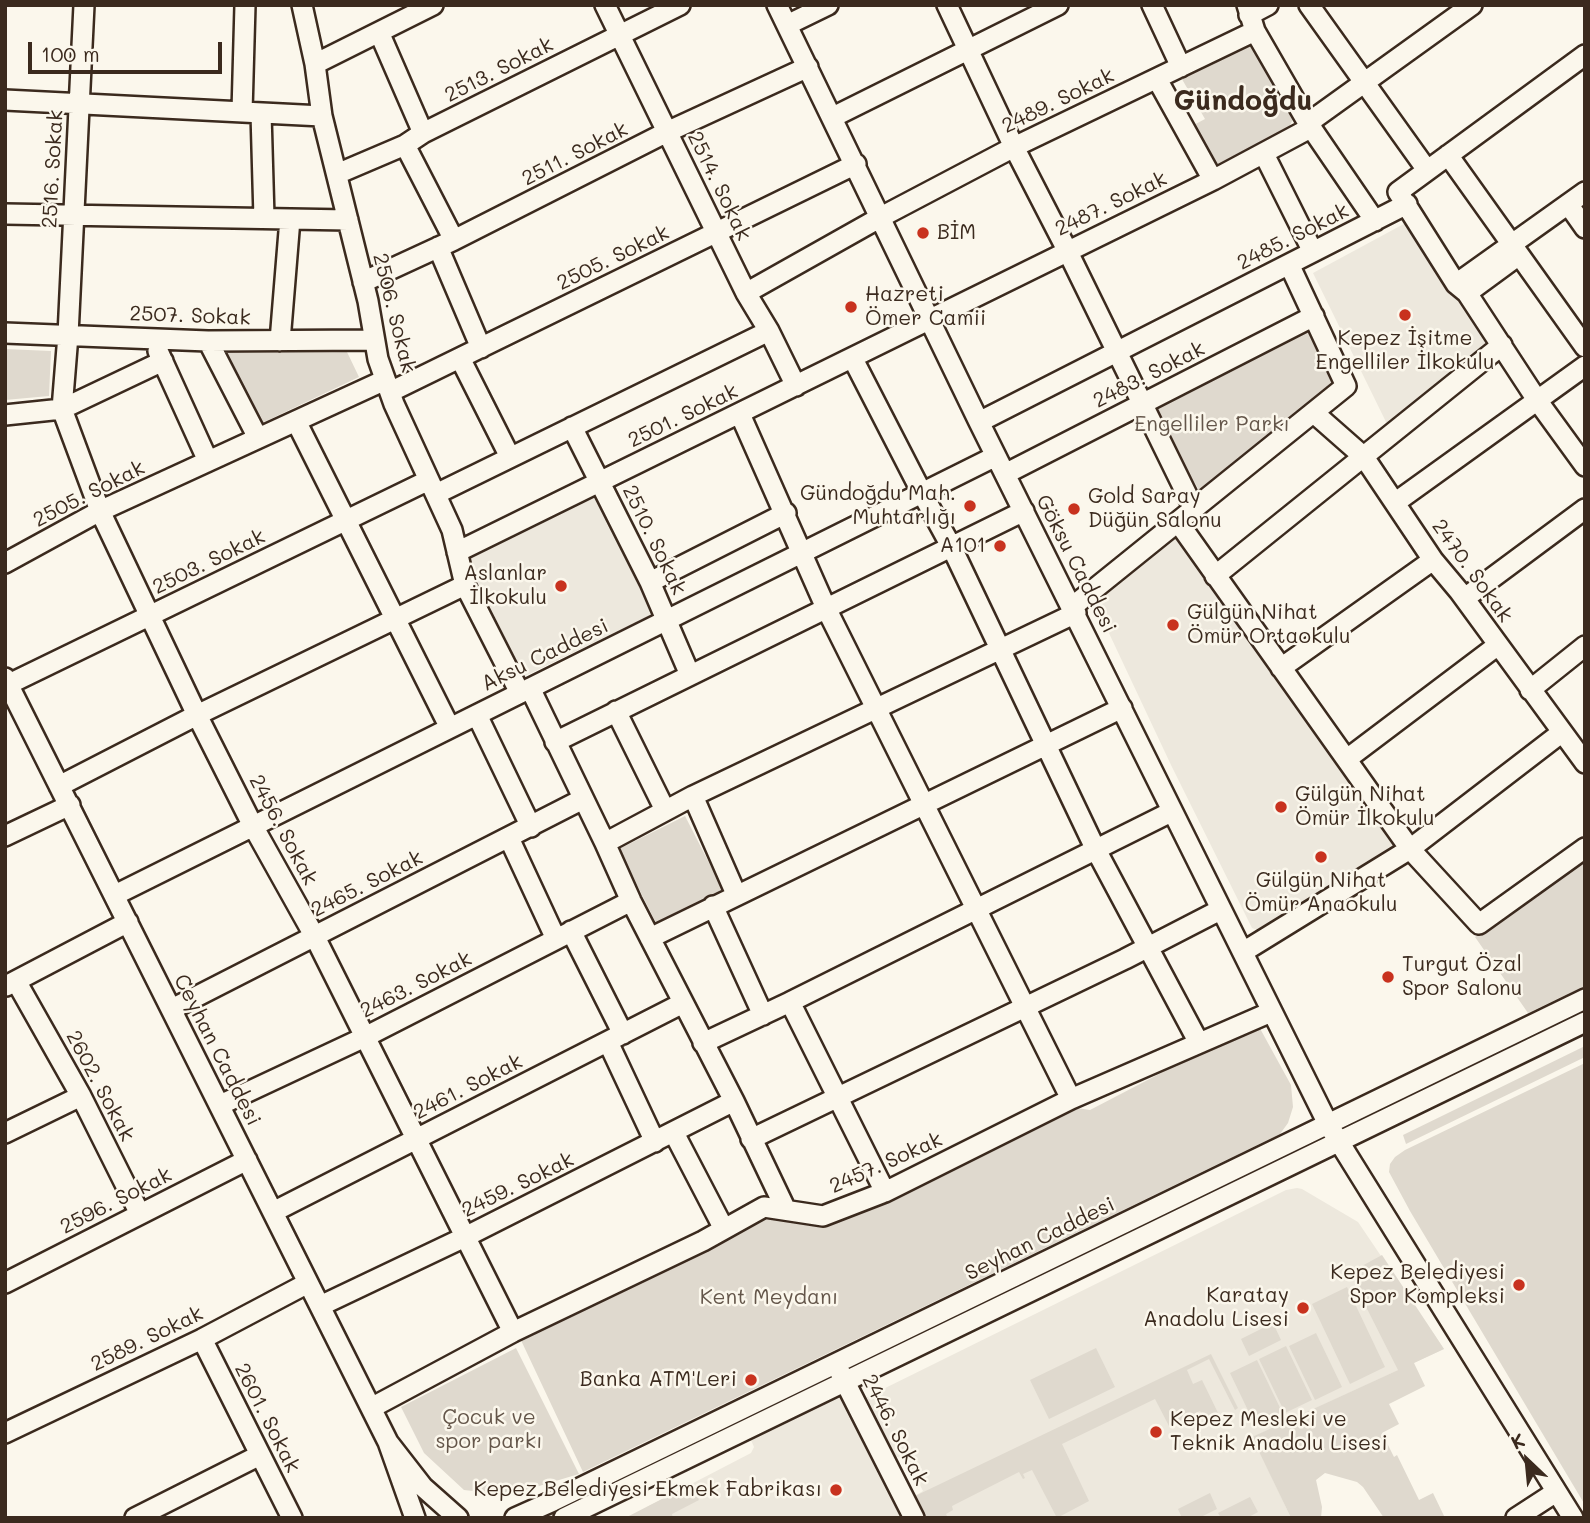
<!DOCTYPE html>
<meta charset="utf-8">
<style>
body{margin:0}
#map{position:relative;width:1590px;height:1523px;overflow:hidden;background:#fbf7ec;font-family:Mali,sans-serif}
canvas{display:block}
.frame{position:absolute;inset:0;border:7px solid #3b2a1e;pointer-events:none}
.north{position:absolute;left:1492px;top:1425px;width:70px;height:70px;-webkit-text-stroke:5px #fbf7ec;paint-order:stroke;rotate:334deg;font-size:19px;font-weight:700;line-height:28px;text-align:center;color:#3b2a1e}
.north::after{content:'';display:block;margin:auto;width:24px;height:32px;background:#3b2a1e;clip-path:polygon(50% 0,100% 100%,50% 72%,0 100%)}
.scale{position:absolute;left:28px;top:42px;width:194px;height:32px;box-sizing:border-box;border:4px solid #3b2a1e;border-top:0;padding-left:9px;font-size:21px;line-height:24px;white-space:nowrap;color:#3b2a1e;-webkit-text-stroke:5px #fbf7ec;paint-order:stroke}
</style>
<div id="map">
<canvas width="1590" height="1523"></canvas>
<div class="frame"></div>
<div class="north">K</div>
<div class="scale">100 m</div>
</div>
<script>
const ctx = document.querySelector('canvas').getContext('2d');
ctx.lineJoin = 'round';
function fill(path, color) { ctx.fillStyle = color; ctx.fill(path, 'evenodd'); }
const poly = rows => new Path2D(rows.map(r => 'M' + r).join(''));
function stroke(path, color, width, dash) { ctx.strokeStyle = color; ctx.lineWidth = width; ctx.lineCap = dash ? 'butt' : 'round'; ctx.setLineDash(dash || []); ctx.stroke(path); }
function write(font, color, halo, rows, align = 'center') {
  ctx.font = font + ' Mali,sans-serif'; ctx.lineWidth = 5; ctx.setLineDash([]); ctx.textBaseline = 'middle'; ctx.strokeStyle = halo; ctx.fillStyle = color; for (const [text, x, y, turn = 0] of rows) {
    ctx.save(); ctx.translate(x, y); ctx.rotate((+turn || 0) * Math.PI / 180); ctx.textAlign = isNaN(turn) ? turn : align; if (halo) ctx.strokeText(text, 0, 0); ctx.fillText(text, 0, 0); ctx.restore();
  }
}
fill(poly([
 [1413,219,1498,346,1387,424,1313,273],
 [596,493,657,612,525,676,465,561],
 [1173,531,1288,689,1400,849,1262,932,1252,928,1171,765,1092,597],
 [1297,1188,1302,1189,1358,1222,1444,1349,1253,1437,1291,1518,924,1518,913,1497,923,1491,908,1461,892,1455,863,1399,1286,1190],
 [843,1395,905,1518,652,1518,647,1507,751,1453,754,1447,751,1440]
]), '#ede8dd');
fill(poly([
 [1253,39,1296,112,1288,130,1212,170,1190,127,1205,119,1179,74],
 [1311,326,1336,383,1199,490,1150,407],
 [5,349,51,351,49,396,5,400],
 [347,352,359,377,262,423,225,353],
 [685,816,724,892,657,925,619,849],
 [1585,856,1585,986,1528,1013,1475,937],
 [1585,1007,1585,1012,1349,1127,1347,1123],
 [1257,1023,1291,1085,1293,1107,1288,1123,1280,1134,583,1472,519,1336,767,1213,825,1224,1071,1107,1090,1110],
 [1585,1046,1585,1057,1406,1144,1403,1135],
 [1585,1063,1585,1505,1410,1211,1389,1172,1390,1164,1395,1157,1405,1150],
 [1301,1146,1303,1149,848,1371,847,1368],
 [1382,1255,1444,1349,1414,1363,1425,1386,1389,1404,1399,1424,1382,1433,1394,1457,1397,1455,1419,1500,1433,1493,1445,1518,1384,1518,1363,1487,1357,1482,1325,1473,1316,1480,1322,1507,1321,1518,1291,1518,1252,1437,1398,1370,1356,1287,1360,1267],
 [1347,1287,1385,1367,1350,1384,1312,1304],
 [1273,1323,1281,1340,1249,1356,1241,1339],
 [1316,1333,1342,1387,1315,1400,1289,1346],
 [1286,1346,1312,1400,1285,1413,1259,1359],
 [516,1348,579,1474,509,1495,464,1490,424,1453,401,1407],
 [1096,1348,1115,1387,1049,1419,1030,1380],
 [1211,1354,1238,1408,1235,1410,1209,1359,1187,1370,1193,1384,1202,1380,1220,1417,1206,1423,1200,1411,1169,1426,1155,1399,1062,1444,1089,1501,1057,1518,1032,1470,1023,1474,1025,1478,1023,1479,1019,1472,952,1506,953,1510,946,1514,948,1518,924,1518,913,1497],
 [1257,1360,1283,1414,1256,1427,1230,1373],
 [831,1375,833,1379,549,1518,534,1518],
 [691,1484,699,1500,672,1514,673,1518,625,1518],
 [1210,1493,1217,1509,1199,1518,1182,1518,1178,1509],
 [1250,1497,1258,1512,1247,1518,1221,1518,1218,1513]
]), '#dfd9ce');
const minor = poly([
 [84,5,68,335,62,409,100,511,197,715,253,826,315,937,513,1332],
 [302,5,315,64,322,116,368,301,378,359,394,404,452,530,465,585,520,693],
 [605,5,746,293,769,331,796,386],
 [777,5,979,422,1328,1124,1573,1518],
 [947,5,1014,147,1067,250,1193,507],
 [1152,5,1181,67],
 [1247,5,1255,31,1308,123,1375,221],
 [1309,5,1427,170],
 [1249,15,1268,5],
 [787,25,828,5],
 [379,32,423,133],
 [1585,55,1398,192,1456,284,1467,293,1537,400,1585,466],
 [315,64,433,5],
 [1157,79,1213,180],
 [5,100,322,116],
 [242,112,245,5],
 [261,113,264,218],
 [833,117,1058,5],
 [1308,123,1472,5],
 [405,145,454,240],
 [1264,154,1313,252],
 [1448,155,1585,347],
 [337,174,405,145,423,133,680,5],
 [1568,204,1585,228],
 [5,214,348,220],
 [438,247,481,348],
 [363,282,454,240,667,132,808,67],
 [1456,284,1585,192],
 [746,293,881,217,1014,147,1255,31],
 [1467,293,1512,260],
 [5,333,208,341,374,340],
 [208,341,258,438],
 [280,341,290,219],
 [158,351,208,461],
 [460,358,510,457],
 [853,359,922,493,952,548,1095,848,1199,1043],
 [390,392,856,164],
 [1314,413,1364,457,1433,560,1459,591,1585,763],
 [740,414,826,608,1071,1099],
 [5,415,62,409,163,361],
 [296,421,450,728],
 [979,422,1407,204],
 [572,427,650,582,690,675],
 [1005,474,1314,316],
 [436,494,769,331],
 [1396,502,1585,366],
 [1178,522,1410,849,1479,924,1585,848],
 [457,552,1213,180,1312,127],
 [5,563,100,511,385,380],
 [1215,576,1502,345],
 [650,582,786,513],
 [1465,598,1585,509],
 [1072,607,1346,386,1289,264],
 [1281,668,1433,560],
 [5,678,388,1442],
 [9,684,429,480],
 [530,688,605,843,631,901,734,1101,786,1210],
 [1530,690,1585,646],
 [616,711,665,810],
 [477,715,531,827],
 [555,742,1024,511],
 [1347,759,1498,645],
 [59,786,197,715,465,585],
 [693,796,736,894],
 [5,836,70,805],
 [509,838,556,939],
 [605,843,693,796,1076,613],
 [115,895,996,456],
 [713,906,763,1015],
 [571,931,623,1034],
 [650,938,1122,708],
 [1243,952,1410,849,1561,733],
 [16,981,81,1096,140,1214],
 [6,986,128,922],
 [790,1002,885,1192],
 [172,1009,583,799],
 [608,1042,655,1142],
 [703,1043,790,1002,1171,812],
 [220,1105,365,1037,631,901],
 [5,1133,81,1096],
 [674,1133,724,1229],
 [751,1139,1125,959,1220,910],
 [273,1212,683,1003],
 [5,1283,247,1160],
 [320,1306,465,1237,734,1101],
 [202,1339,292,1518],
 [840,1372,914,1518],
 [371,1408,513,1332,703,1241,764,1207,823,1216,885,1192,1071,1099,1271,1012],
 [5,1433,202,1339,308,1283],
 [135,1518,260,1455],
 [415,1518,388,1442,423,1487,458,1518],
 [515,1518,553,1501,1585,999],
 [564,1518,1585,1022],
 [1516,1518,1556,1492]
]);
stroke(minor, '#3b2a1e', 24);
stroke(minor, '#fbf7ec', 19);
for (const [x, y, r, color] of [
 [923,233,7,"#c8321e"],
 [851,307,7,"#c8321e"],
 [1405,315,7,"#c8321e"],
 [970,506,7,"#c8321e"],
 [1074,509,7,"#c8321e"],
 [1000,546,7,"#c8321e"],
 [561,586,7,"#c8321e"],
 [1173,625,7,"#c8321e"],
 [1281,807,7,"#c8321e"],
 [1321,857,7,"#c8321e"],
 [1388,977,7,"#c8321e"],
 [1519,1285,7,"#c8321e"],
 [1303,1308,7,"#c8321e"],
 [751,1380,7,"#c8321e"],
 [1156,1432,7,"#c8321e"],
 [836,1490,7,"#c8321e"]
]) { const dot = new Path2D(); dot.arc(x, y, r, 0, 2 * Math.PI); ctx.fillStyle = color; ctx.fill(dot); stroke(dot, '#fbf7ec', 2.5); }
write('21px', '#3b2a1e', '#fbf7ec', [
 ["2513. Sokak",499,70,-27],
 ["2489. Sokak",1058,101,-26],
 ["2511. Sokak",575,154,-27],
 ["2516. Sokak",53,169,-87],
 ["2514. Sokak",719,186,64],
 ["2487. Sokak",1111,204,-26],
 ["2485. Sokak",1293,237,-27],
 ["2505. Sokak",613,258,-26],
 ["2506. Sokak",394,313,76],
 ["2507. Sokak",190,316,2],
 ["2483. Sokak",1149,375,-27],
 ["2501. Sokak",683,416,-26],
 ["2505. Sokak",89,494,-27],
 ["2510. Sokak",654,540,64],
 ["2503. Sokak",209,562,-26],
 ["Göksu Caddesi",1076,564,63],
 ["2470. Sokak",1472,571,54],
 ["Aksu Caddesi",545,655,-26],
 ["2456. Sokak",283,830,62],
 ["2465. Sokak",367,884,-27],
 ["2463. Sokak",416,985,-27],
 ["Ceyhan Caddesi",217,1050,63],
 ["2602. Sokak",100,1086,62],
 ["2461. Sokak",468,1087,-27],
 ["2457. Sokak",886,1163,-24],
 ["2459. Sokak",518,1185,-26],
 ["2596. Sokak",116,1201,-27],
 ["Seyhan Caddesi",1040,1239,-26],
 ["2589. Sokak",147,1339,-26],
 ["2601. Sokak",267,1418,63],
 ["2446. Sokak",895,1430,63]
]);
write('21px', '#3b2a1e', '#fbf7ec', [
 ["BİM",937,233],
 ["Hazreti",865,295],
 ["Ömer Camii",865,319],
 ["Kepez İşitme",1405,339,"center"],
 ["Engelliler İlkokulu",1405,363,"center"],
 ["Gündoğdu Mah.",956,494,"right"],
 ["Muhtarlığı",956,518,"right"],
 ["Gold Saray",1088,497],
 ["Düğün Salonu",1088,521],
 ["A101",986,546,"right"],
 ["Aslanlar",547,574,"right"],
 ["İlkokulu",547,598,"right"],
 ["Gülgün Nihat",1187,613],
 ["Ömür Ortaokulu",1187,637],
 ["Gülgün Nihat",1295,795],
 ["Ömür İlkokulu",1295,819],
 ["Gülgün Nihat",1321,881,"center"],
 ["Ömür Anaokulu",1321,905,"center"],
 ["Turgut Özal",1402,965],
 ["Spor Salonu",1402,989],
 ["Kepez Belediyesi",1505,1273,"right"],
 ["Spor Kompleksi",1505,1297,"right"],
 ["Karatay",1289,1296,"right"],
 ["Anadolu Lisesi",1289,1320,"right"],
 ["Banka ATM'Leri",737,1380,"right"],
 ["Kepez Mesleki ve",1170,1420],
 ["Teknik Anadolu Lisesi",1170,1444],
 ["Kepez Belediyesi Ekmek Fabrikası",822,1490,"right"]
], 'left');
write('21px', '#64564a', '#fbf7ec', [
 ["Engelliler Parkı",1212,425],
 ["Kent Meydanı",769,1298],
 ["Çocuk ve",489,1418],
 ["spor parkı",489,1442]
]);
write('bold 28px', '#3b2a1e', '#fbf7ec', [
 ["Gündoğdu",1243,101]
]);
</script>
